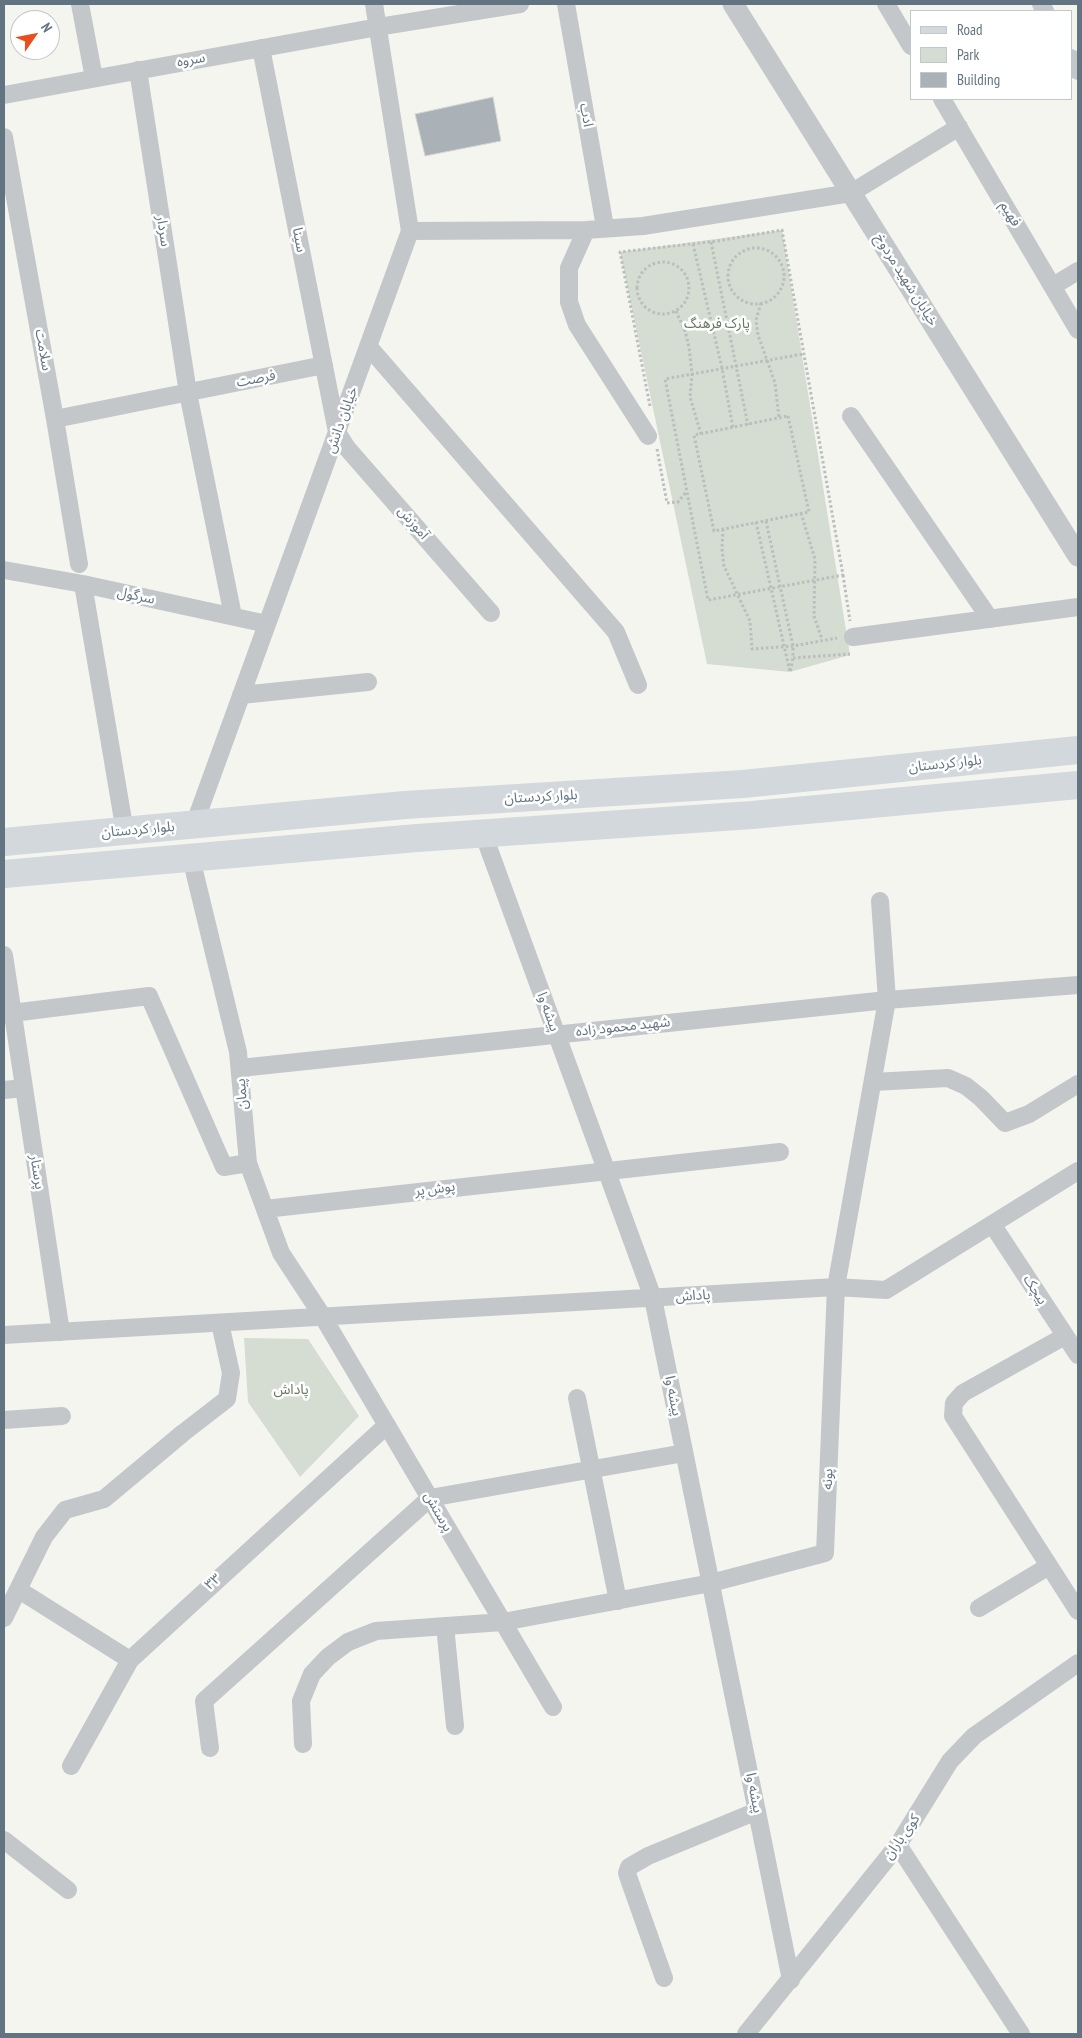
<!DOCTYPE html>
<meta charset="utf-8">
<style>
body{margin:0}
#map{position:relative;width:1082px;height:2038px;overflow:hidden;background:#f5f5f0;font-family:"PT Sans Narrow",sans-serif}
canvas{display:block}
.frame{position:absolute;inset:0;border:5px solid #627482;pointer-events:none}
.legend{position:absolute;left:910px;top:10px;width:162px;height:90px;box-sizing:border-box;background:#fff;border:1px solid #c0c7cd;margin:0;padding:6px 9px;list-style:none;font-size:15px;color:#627482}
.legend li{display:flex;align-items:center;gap:10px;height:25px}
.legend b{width:25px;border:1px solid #c0c7cd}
.north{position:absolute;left:10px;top:10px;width:50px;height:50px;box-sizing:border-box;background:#fff;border:1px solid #c0c7cd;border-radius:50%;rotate:57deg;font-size:14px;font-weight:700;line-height:20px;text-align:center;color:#627482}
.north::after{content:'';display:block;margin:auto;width:18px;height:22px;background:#e84f1c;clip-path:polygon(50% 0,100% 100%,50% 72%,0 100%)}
</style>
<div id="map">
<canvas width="1082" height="2038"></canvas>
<div class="frame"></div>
<ul class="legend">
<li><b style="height:6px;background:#d3d8dc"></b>Road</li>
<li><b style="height:14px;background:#d5dcd1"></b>Park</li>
<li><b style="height:14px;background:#aab2b7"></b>Building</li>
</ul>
<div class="north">N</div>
</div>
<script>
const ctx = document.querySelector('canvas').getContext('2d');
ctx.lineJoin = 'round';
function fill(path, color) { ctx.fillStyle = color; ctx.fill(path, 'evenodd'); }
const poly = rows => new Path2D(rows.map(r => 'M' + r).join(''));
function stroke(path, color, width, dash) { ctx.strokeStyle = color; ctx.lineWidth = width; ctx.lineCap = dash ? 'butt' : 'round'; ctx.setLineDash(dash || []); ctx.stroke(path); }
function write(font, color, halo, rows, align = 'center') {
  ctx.font = font + ' "PT Sans Narrow","Noto Sans Arabic",sans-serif'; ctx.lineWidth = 5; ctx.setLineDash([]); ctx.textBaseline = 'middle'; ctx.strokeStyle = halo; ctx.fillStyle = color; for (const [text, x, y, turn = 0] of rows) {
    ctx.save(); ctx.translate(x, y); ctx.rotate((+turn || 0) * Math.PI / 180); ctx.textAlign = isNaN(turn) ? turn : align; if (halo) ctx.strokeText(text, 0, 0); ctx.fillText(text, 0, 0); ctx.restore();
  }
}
fill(poly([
 [782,230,850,655,790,672,707,664,620,252],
 [244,1338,308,1339,359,1416,300,1477,248,1402]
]), '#d5dcd1');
const building = poly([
 [493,97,501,141,425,156,415,114,493,97]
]);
fill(building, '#aab2b7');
stroke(building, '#d6d6d3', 1);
stroke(poly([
 [711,242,748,425],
 [693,244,722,368,733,428],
 '728 276a28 28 0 1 1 56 0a28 28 0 1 1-56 0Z',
 '637 288a26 26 0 1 1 52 0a26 26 0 1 1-52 0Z',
 [761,303,756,320,758,335,775,383,779,418],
 [676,311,685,331,689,347,692,374,690,397,701,434],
 [650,406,620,252,717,241,782,230,843,575,708,600,665,379,803,354],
 [788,416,809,512,714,531,694,435,788,416],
 [657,449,667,503,678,502,687,491],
 [801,513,815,559,814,616,822,639],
 [766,521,793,646,793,658,850,654],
 [756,522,790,672,793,658],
 [723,529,722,549,724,566,750,621,752,649,793,646,837,638],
 [843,575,850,621]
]), '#bbbdbf', 3, [2.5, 2.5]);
stroke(poly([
 [80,4,94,78],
 [566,4,605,227],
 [886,4,911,46],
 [1041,4,1045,11],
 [261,48,337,432,347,448,491,613],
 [1071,58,1078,71],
 [138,70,188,393,233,616],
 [4,95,378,27,520,4],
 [942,99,1078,330],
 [4,137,55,419,79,564],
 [586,230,569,268,569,302,577,325,648,436],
 [410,231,586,230,643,226,851,193,959,127],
 [1053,286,1078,271],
 [368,346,616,632,638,685],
 [851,416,990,619],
 [55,419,324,365],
 [4,570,83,584,267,624],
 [83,584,125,832],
 [853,637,1078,607],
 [241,695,368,682],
 [194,825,410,231,374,4],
 [483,833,653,1298,791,1980],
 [191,858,238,1052,248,1163,281,1253,323,1317,553,1707],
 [4,955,61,1332],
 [4,1014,149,996,224,1167,248,1163],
 [240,1068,887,1000,1078,985],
 [873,1082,948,1078,966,1086,981,1098,1005,1123,1029,1114,1078,1084],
 [4,1090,24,1088],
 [265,1209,780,1152],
 [992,1224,1078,1355],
 [4,1335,836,1287,886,1290,1078,1171],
 [1065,1336,963,1393,954,1403,953,1416,1078,1611],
 [577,1398,618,1601],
 [4,1420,62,1416],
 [19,1590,130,1660],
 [979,1608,1049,1566],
 [4,1618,44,1537,65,1510,104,1499,183,1433,227,1399,231,1373,220,1323],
 [445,1626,455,1726],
 [303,1744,301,1701,312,1674,328,1657,348,1642,376,1631,503,1622,711,1583,825,1553,836,1287,887,1000,880,901],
 [210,1748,204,1701,430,1498,684,1453],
 [71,1766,130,1660,387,1425],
 [4,1840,68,1890],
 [898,1845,1021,2034],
 [664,1978,630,1882,627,1873,629,1867,648,1856,757,1811],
 [746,2034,898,1845,950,1761,974,1736,1078,1663]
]), '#c4c7ca', 18);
stroke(poly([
 [733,4,1078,556]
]), '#c4c7ca', 21);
stroke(poly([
 [4,842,405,805,743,784,1078,750],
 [4,874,417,838,752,815,1078,785]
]), '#d3d8dc', 28);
write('14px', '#627482', '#fff', [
 ["سروه",191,60,-10],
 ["ادب",586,115,80],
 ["فهیم",1010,214,59],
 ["سردار",163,231,81],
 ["سینا",299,240,79],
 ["خیابان شهید مردوخ",906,280,58],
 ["سلامت",43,350,80],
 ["فرصت",256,379,-11],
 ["خیابان دانش",342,420,-70],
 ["آموزش",413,523,49],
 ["سرگول",136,596,12],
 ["بلوار کردستان",945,764,-6],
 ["بلوار کردستان",541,797,-3],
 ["بلوار کردستان",138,830,-5],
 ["پیشه وا",548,1012,70],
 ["شهید محمود زاده",623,1027,-6],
 ["پیمان",242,1094,-95],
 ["پرستار",37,1172,81],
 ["پوش پر",435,1189,-7],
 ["پیچک",1035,1290,57],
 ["پاداش",693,1296,-3],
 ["پیشه وا",673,1396,79],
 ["پونه",828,1479,-88],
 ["پرستش",438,1512,60],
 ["۳۳",213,1582,-42],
 ["پیشه وا",754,1793,79],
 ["کوی باران",902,1837,-55]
]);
write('14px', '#667961', '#fff', [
 ["پارک فرهنگ",717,324],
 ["پاداش",291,1390]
]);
</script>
